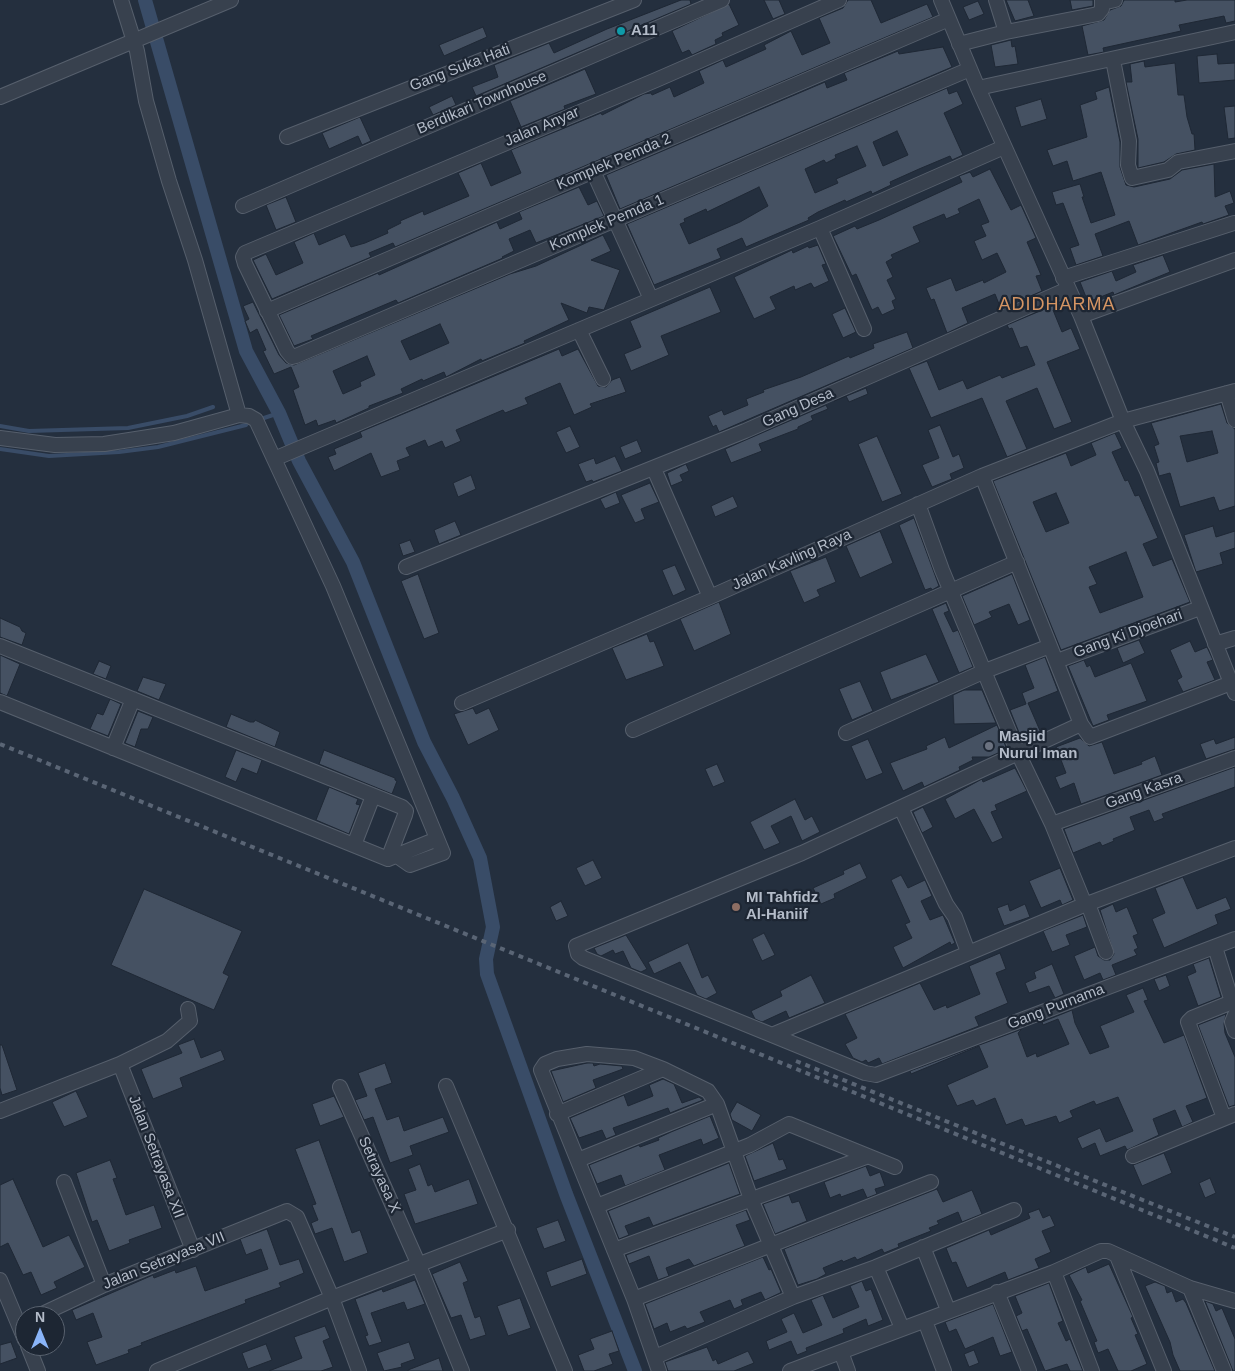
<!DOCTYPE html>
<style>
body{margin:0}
#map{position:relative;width:1235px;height:1371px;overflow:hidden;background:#242f3e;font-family:Arial,sans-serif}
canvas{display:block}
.north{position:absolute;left:15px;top:1306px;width:50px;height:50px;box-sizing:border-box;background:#1d2633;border:1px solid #59626f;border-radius:50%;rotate:0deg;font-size:14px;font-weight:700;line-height:20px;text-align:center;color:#b4bcc9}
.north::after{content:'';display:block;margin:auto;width:18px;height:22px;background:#8ab4f8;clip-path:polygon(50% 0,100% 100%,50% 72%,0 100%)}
</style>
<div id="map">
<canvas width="1235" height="1371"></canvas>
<div class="north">N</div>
</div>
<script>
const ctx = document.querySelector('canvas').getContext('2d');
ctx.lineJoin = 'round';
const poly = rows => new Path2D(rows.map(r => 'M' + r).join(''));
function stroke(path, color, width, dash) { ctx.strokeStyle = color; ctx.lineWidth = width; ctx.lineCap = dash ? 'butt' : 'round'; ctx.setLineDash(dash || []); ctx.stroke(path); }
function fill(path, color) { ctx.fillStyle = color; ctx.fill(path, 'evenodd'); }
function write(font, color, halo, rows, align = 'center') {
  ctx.font = font + ' Arial,sans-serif'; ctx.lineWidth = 4.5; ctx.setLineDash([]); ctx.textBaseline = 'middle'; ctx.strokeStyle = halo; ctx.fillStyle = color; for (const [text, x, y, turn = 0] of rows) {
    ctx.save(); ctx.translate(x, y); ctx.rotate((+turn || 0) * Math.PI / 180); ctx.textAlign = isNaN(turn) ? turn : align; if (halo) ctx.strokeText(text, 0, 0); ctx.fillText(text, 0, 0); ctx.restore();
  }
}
stroke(poly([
 [264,418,279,413],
 [0,426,29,431,128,428,187,416,213,407],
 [0,449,49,456,119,452,158,447,246,425]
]), '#394c67', 4);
stroke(poly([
 [145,0,246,351,279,413,299,461,353,562,424,742,453,798,480,858,493,927,486,959,487,974,566,1194,635,1371]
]), '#394c67', 14);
const building = poly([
 [681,0,690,0,691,4,476,96,472,87,498,77,494,65,549,43,554,53,607,29,681,0],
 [764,0,779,0,785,14,773,19,764,0],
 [848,0,871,0,881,23,927,4,933,17,395,247,393,243,369,253,371,257,272,299,253,260,266,254,276,275,303,263,294,242,314,233,319,245,345,234,351,247,365,243,388,233,387,230,401,223,400,221,423,211,424,215,469,196,458,173,481,163,491,186,521,173,511,150,601,113,602,115,644,94,651,93,652,95,670,87,674,97,704,83,699,71,723,60,726,67,766,49,764,45,791,31,802,55,830,43,819,18,843,8,848,0],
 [1006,0,1028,0,1034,16,1015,21,1006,0],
 [1070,0,1093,0,1093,6,1072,10,1070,0],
 [1124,0,1175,0,1175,2,1187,0,1235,0,1235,21,1226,23,1224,16,1179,25,1181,31,1103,48,1104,52,1088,55,1082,26,1104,20,1110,10,1121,6,1124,0],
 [978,1,984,14,969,20,963,7,978,1],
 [729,4,739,25,722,33,723,36,715,40,716,44,692,55,689,50,682,53,672,31,729,4],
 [483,27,487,37,444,56,439,45,483,27],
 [1011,40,1012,47,1015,46,1018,64,995,67,991,45,1011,40],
 [943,47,952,67,620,209,606,175,825,82,827,88,847,80,844,73,898,51,899,54,943,47],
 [1217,54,1218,64,1235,63,1235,80,1199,83,1197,56,1217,54],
 [1144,61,1145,67,1175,63,1178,95,1184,95,1187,117,1192,134,1194,134,1195,150,1176,154,1164,162,1138,168,1138,139,1126,82,1132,82,1130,64,1144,61],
 [585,69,596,94,564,106,565,109,521,127,510,101,585,69],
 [1109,87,1120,142,1120,167,1126,185,1134,187,1170,179,1182,170,1214,164,1215,197,1230,191,1234,203,1225,206,1229,215,1203,224,1202,222,1138,245,1129,221,1095,234,1103,256,1076,265,1070,248,1079,245,1063,203,1056,205,1052,192,1080,184,1084,197,1082,197,1091,223,1115,215,1101,172,1073,181,1067,161,1053,166,1047,150,1087,137,1080,105,1097,99,1095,92,1109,87],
 [947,88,949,94,957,91,963,104,944,113,963,155,952,160,950,156,919,169,890,182,891,185,872,194,871,191,846,202,845,200,818,212,808,218,809,220,746,247,742,238,717,249,721,258,654,285,627,224,947,88],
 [897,131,908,155,883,166,873,142,897,131],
 [857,146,866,166,836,179,838,183,815,193,805,169,824,160,826,163,836,158,835,155,857,146],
 [759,187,768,206,740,222,689,244,680,224,685,222,684,219,706,209,707,212,759,187],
 [452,96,456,105,433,115,429,107,452,96],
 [1041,99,1047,119,1021,127,1015,107,1041,99],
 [1235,106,1235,138,1228,139,1224,107,1235,106],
 [360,117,371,141,362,145,358,136,329,149,322,133,360,117],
 [990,169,1011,210,1021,205,1036,238,1027,242,1041,275,1036,276,1042,291,1001,309,995,294,962,308,968,323,947,333,934,299,931,300,926,288,951,278,956,291,983,280,984,283,1006,272,997,253,982,260,974,241,986,236,981,225,989,222,979,199,958,209,960,213,946,219,944,214,913,227,920,242,891,255,893,258,886,262,893,277,887,280,896,299,892,301,895,309,882,315,878,307,872,310,856,274,852,276,833,236,855,226,857,229,879,220,962,182,959,176,970,172,973,177,990,169],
 [579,187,588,205,597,201,604,216,536,243,530,230,509,239,514,251,502,257,503,258,398,303,396,300,311,336,313,339,294,346,279,315,378,273,379,275,497,222,500,229,522,219,519,212,579,187],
 [286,197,296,222,276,230,266,205,286,197],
 [603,235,611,251,591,260,620,270,604,310,589,307,587,313,561,303,569,320,524,341,525,343,482,361,481,359,446,377,444,372,423,381,422,379,401,389,403,393,369,406,369,408,336,423,335,420,318,426,316,420,305,425,293,390,299,387,291,367,274,374,263,351,266,350,257,329,250,333,245,321,249,319,243,306,253,302,279,355,286,363,294,365,510,274,536,266,603,235],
 [440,324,449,343,410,360,401,341,440,324],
 [367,356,375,375,360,382,361,386,343,394,333,371,367,356],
 [818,245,826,264,822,265,829,281,814,288,811,283,795,290,794,286,770,297,776,309,754,319,734,277,792,250,793,253,808,246,809,248,818,245],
 [1163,255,1170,272,1121,292,1114,295,1113,292,1088,302,1080,282,1112,271,1116,281,1136,272,1133,265,1163,255],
 [710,287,721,312,661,336,669,355,631,371,624,354,641,347,630,321,710,287],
 [1061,302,1063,306,1053,310,1062,332,1071,328,1080,349,1047,362,1072,422,1054,429,1037,388,1006,401,1027,449,1007,457,982,398,931,418,909,368,927,361,939,390,963,380,967,389,1000,375,1002,378,1035,365,1027,346,1020,348,1012,328,1009,329,1007,325,1061,302],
 [845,308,856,332,843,338,832,314,845,308],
 [907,332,913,348,719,432,716,425,713,427,708,416,722,410,724,415,748,405,746,399,764,392,763,390,801,377,849,356,850,358,874,348,873,344,907,332],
 [559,349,562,356,578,349,598,386,606,387,612,380,620,377,626,392,590,404,592,407,574,415,560,383,525,398,528,404,505,413,503,410,456,430,461,441,445,448,442,441,428,447,425,440,406,448,410,456,397,461,400,470,381,477,371,453,334,471,328,457,336,454,334,449,362,437,360,432,559,349],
 [866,388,868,394,849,402,846,396,834,401,866,388],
 [1221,404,1227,423,1235,429,1235,506,1219,511,1214,497,1180,507,1170,473,1159,476,1156,463,1159,462,1154,446,1159,444,1151,423,1221,404],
 [1212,431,1218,453,1187,462,1180,436,1212,431],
 [826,405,828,409,811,416,813,420,798,427,798,429,759,444,762,451,731,463,725,449,826,405],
 [940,425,953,457,959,454,964,468,950,474,952,479,932,487,922,465,939,458,928,430,940,425],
 [570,426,580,447,566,453,556,432,570,426],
 [1115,433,1122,448,1112,452,1125,481,1128,480,1135,496,1139,495,1158,538,1143,544,1153,566,1172,559,1190,602,1061,650,993,481,1066,453,1071,466,1096,455,1091,443,1115,433],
 [1056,493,1069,523,1046,532,1033,502,1056,493],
 [1126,552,1143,597,1100,613,1089,587,1097,584,1089,567,1126,552],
 [877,436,902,494,882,502,858,444,877,436],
 [637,440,642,452,625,459,620,447,637,440],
 [615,456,622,471,593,482,592,480,586,482,578,464,594,458,596,464,615,456],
 [686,464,689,471,680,475,683,481,671,486,667,473,686,464],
 [471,475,476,489,458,497,453,483,471,475],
 [650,483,659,502,641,509,645,519,635,523,621,495,650,483],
 [616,492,620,503,605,509,600,499,616,492],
 [733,496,738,507,715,517,711,506,733,496],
 [914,518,939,586,932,590,931,588,925,590,899,525,914,518],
 [455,521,461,535,439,544,434,530,455,521],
 [1213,526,1216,537,1235,531,1235,548,1220,553,1223,564,1196,572,1184,535,1213,526],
 [880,531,893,563,860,578,846,546,880,531],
 [410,540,415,552,403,556,399,544,410,540],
 [826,557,836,582,817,590,820,596,804,603,790,571,826,557],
 [675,565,686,590,673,596,662,570,675,565],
 [418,574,439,633,424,639,401,581,418,574],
 [1012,574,1030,620,1018,625,1009,604,989,612,992,617,974,625,962,596,1012,574],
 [719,602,731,634,694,651,680,619,719,602],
 [946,603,949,611,944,613,953,632,958,630,973,667,959,673,932,609,946,603],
 [0,618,20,627,22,631,26,633,22,645,0,637,0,618],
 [647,634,650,642,654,641,664,666,626,680,612,648,647,634],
 [1139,640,1145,653,1123,663,1117,648,1139,640],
 [1190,641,1195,652,1207,647,1213,660,1207,662,1215,680,1183,692,1177,680,1182,677,1170,650,1190,641],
 [926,654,939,682,891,700,880,672,926,654],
 [0,655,20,664,7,696,0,693,0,655],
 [1045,657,1058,691,1028,703,1041,733,1022,740,1010,710,1026,704,1022,693,1034,688,1025,665,1045,657],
 [1084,660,1087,667,1090,665,1095,677,1131,663,1147,701,1107,715,1109,720,1093,726,1068,666,1084,660],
 [99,661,111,666,106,679,93,674,99,661],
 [143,677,166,684,159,700,137,691,143,677],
 [860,681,873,711,852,720,839,689,860,681],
 [964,690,982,690,996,723,954,724,953,695,964,690],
 [110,699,121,704,108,736,90,729,97,713,103,715,110,699],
 [473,708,476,714,489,708,499,730,468,745,454,714,473,708],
 [138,711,153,717,148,729,141,729,135,747,125,743,138,711],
 [231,714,250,722,254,722,255,720,280,732,275,747,226,727,231,714],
 [997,725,1006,747,1005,750,989,757,972,757,973,760,959,767,960,770,924,787,922,782,903,791,890,763,927,749,926,746,945,737,949,748,997,725],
 [1235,737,1235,749,1206,759,1200,744,1214,739,1216,744,1235,737],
 [1080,738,1089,746,1102,742,1114,774,1142,764,1141,762,1155,756,1162,775,1081,804,1074,783,1060,789,1055,777,1066,773,1056,747,1080,738],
 [868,739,883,773,866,780,851,746,868,739],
 [236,750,262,760,257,774,242,768,236,782,225,777,236,750],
 [324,750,395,778,395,780,397,781,392,794,319,764,324,750],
 [717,764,725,782,713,787,705,769,717,764],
 [1235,767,1235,787,1162,814,1164,818,1154,822,1149,810,1130,817,1135,830,1113,839,1114,841,1102,846,1100,842,1073,853,1064,829,1235,767],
 [1015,768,1027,791,995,805,997,810,991,812,1003,838,992,843,974,809,955,819,945,799,982,779,983,782,1015,768],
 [329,787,358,799,356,804,360,805,349,834,316,820,329,787],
 [795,799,805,820,812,816,820,832,802,841,791,816,771,826,780,843,764,850,750,822,795,799],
 [923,807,933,827,922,833,913,812,923,807],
 [593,860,602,878,585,886,576,868,593,860],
 [860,863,867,878,834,894,835,898,821,904,813,888,844,874,843,871,860,863],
 [1060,868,1073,900,1062,905,1060,900,1041,908,1029,881,1060,868],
 [901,875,908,888,925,880,932,896,921,901,930,920,943,915,955,943,951,945,950,942,903,968,893,947,912,938,905,924,910,922,891,880,901,875],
 [1183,877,1197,909,1226,897,1231,909,1215,915,1218,924,1164,948,1152,919,1165,913,1155,888,1183,877],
 [144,889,242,931,223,973,229,976,214,1010,111,965,144,889],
 [561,901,568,916,556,921,550,907,561,901],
 [1008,904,1010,911,1025,904,1030,917,1004,926,997,908,1008,904],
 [1113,904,1116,912,1127,907,1138,934,1133,936,1138,948,1134,950,1137,955,1112,965,1116,975,1103,980,1100,973,1084,980,1074,956,1095,947,1098,956,1104,960,1110,960,1114,954,1100,910,1113,904],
 [1083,915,1087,927,1066,935,1070,945,1052,952,1043,931,1083,915],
 [764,933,775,955,762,961,752,939,764,933],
 [626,935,647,969,641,972,631,968,623,951,615,954,613,950,601,956,597,954,594,948,626,935],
 [688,943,702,978,708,975,717,993,706,999,697,995,680,962,654,974,648,962,688,943],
 [1000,953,1006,969,996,973,1008,1003,975,1017,979,1026,882,1064,879,1058,868,1063,866,1060,862,1062,853,1058,845,1044,857,1038,845,1014,920,983,934,1010,946,1005,947,1008,980,994,969,966,1000,953],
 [1209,958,1221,997,1198,1006,1187,976,1196,972,1193,964,1209,958],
 [1052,964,1064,994,1055,998,1049,986,1029,993,1025,983,1036,978,1034,972,1052,964],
 [811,975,825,1003,789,1018,786,1011,762,1022,755,1019,751,1011,782,996,780,991,811,975],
 [1166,975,1170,986,1159,991,1154,979,1166,975],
 [1143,988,1148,1000,1144,1001,1164,1043,1184,1035,1207,1098,1186,1106,1193,1122,1182,1127,1175,1110,1153,1119,1159,1135,1127,1150,1125,1146,1100,1156,1095,1143,1082,1149,1077,1138,1100,1128,1106,1142,1133,1131,1118,1097,1096,1105,1094,1101,1070,1111,1073,1117,1059,1123,1056,1116,1025,1126,1022,1119,1006,1125,995,1098,976,1106,973,1100,957,1106,947,1085,988,1067,979,1046,911,1074,910,1071,1022,1029,1018,1033,1027,1057,1036,1053,1037,1057,1069,1044,1058,1019,1043,1025,1042,1022,1072,1010,1075,1023,1090,1054,1109,1047,1100,1026,1134,1012,1126,995,1143,988],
 [1226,1014,1224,1024,1225,1033,1235,1057,1235,1105,1229,1107,1198,1025,1226,1014],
 [194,1039,201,1058,221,1050,225,1060,180,1078,183,1087,153,1099,141,1069,182,1053,178,1045,194,1039],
 [0,1045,2,1045,17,1090,2,1095,0,1088,0,1045],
 [385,1063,392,1083,375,1089,387,1120,399,1116,404,1131,443,1117,449,1132,410,1146,413,1155,390,1163,373,1117,364,1120,355,1100,367,1096,358,1073,385,1063],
 [587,1063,593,1063,594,1066,600,1064,622,1066,623,1069,593,1080,596,1088,563,1102,551,1071,587,1063],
 [663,1079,674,1084,682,1103,699,1097,703,1100,670,1113,668,1108,613,1128,616,1135,606,1139,602,1130,579,1138,570,1118,624,1095,628,1106,653,1096,649,1085,663,1079],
 [76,1091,88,1117,64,1127,52,1102,76,1091],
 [334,1096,344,1117,320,1126,312,1104,334,1096],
 [737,1102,761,1115,752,1131,732,1120,730,1114,737,1102],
 [710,1116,719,1138,703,1145,701,1139,659,1155,665,1170,625,1186,621,1175,597,1184,589,1165,639,1145,640,1147,659,1140,658,1138,671,1132,710,1116],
 [319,1140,352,1233,360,1230,368,1253,344,1262,332,1228,315,1234,311,1223,318,1220,312,1205,316,1204,295,1149,319,1140],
 [773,1143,779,1160,783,1159,787,1169,754,1181,745,1156,773,1143],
 [1164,1153,1172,1173,1142,1186,1133,1165,1164,1153],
 [110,1160,117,1178,113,1179,126,1215,154,1205,162,1228,129,1240,130,1243,109,1251,97,1220,92,1222,76,1173,110,1160],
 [729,1163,740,1194,653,1226,649,1217,625,1226,629,1235,619,1239,608,1211,729,1163],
 [420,1164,428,1186,432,1184,435,1192,469,1179,478,1204,415,1224,404,1194,416,1190,408,1169,420,1164],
 [866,1166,870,1176,880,1172,885,1186,875,1189,877,1194,867,1198,863,1189,841,1197,840,1194,830,1198,824,1182,866,1166],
 [1210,1178,1216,1193,1205,1198,1199,1183,1210,1178],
 [13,1179,43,1247,69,1235,85,1267,54,1282,57,1288,41,1295,31,1272,23,1275,8,1243,0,1247,0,1185,13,1179],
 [937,1189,943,1202,972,1190,982,1214,962,1222,958,1212,937,1221,939,1224,929,1228,931,1231,898,1244,899,1247,884,1253,882,1249,857,1260,855,1257,843,1262,842,1260,823,1268,826,1274,817,1279,798,1285,784,1249,937,1189],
 [789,1195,792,1203,799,1201,807,1221,775,1234,763,1204,789,1195],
 [1039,1209,1043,1218,1050,1215,1055,1226,1042,1231,1051,1252,1035,1259,1039,1268,1008,1280,1005,1272,967,1288,956,1262,952,1263,946,1248,989,1230,991,1235,1030,1218,1028,1213,1039,1209],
 [746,1210,750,1220,736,1225,745,1246,694,1266,689,1259,666,1268,669,1276,658,1280,649,1256,629,1264,626,1255,746,1210],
 [558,1220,566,1241,544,1249,536,1228,558,1220],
 [267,1229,280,1265,299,1259,304,1273,279,1283,281,1287,245,1300,246,1303,141,1343,142,1345,128,1350,129,1353,96,1365,87,1342,102,1337,93,1313,76,1320,72,1310,153,1275,154,1278,175,1270,176,1273,196,1266,205,1291,268,1269,261,1249,246,1255,240,1239,267,1229],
 [763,1257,769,1270,771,1269,781,1292,780,1293,765,1300,761,1292,741,1300,743,1305,734,1309,730,1300,700,1312,705,1322,687,1329,685,1326,670,1332,667,1323,654,1329,645,1304,763,1257],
 [582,1259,587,1274,551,1287,546,1272,582,1259],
 [460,1262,468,1281,463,1283,475,1318,480,1316,486,1335,470,1340,461,1315,451,1318,432,1274,460,1262],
 [1109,1264,1133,1317,1131,1318,1138,1334,1135,1335,1147,1364,1131,1371,1118,1371,1108,1349,1098,1353,1094,1342,1097,1341,1080,1301,1082,1300,1069,1275,1086,1267,1088,1273,1109,1264],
 [415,1280,425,1304,407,1310,404,1302,371,1313,382,1342,369,1346,365,1336,368,1335,355,1299,382,1289,383,1292,415,1280],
 [862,1281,866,1291,871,1289,883,1320,868,1326,866,1319,843,1329,844,1333,806,1348,807,1351,797,1355,791,1341,769,1350,766,1341,787,1332,781,1319,794,1313,803,1333,822,1325,811,1300,823,1295,833,1318,859,1307,850,1286,862,1281],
 [1155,1282,1165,1286,1167,1293,1172,1291,1176,1302,1183,1299,1186,1303,1215,1371,1180,1371,1173,1355,1170,1342,1145,1286,1155,1282],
 [1049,1283,1063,1321,1058,1323,1066,1341,1070,1339,1083,1371,1070,1371,1067,1364,1045,1371,1027,1329,1022,1331,1016,1316,1022,1313,1015,1296,1049,1283],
 [520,1298,531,1328,508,1336,497,1306,520,1298],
 [1205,1301,1213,1304,1216,1311,1222,1308,1235,1339,1235,1371,1233,1371,1205,1301],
 [993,1304,1012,1352,1000,1356,993,1337,965,1349,956,1329,949,1332,945,1322,993,1304],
 [325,1326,330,1338,323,1341,333,1367,321,1371,269,1371,302,1358,294,1337,325,1326],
 [612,1331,619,1351,609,1354,613,1364,594,1371,584,1371,578,1355,594,1349,590,1339,612,1331],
 [11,1342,17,1358,0,1364,0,1345,11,1342],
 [409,1342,415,1359,401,1364,402,1367,384,1371,377,1353,409,1342],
 [266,1344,272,1360,248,1369,242,1353,266,1344],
 [707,1347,713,1361,716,1359,718,1364,748,1351,754,1363,734,1371,668,1371,665,1362,707,1347],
 [974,1350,979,1363,969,1367,964,1354,974,1350],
 [439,1358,443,1371,408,1371,408,1370,439,1358]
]);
fill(building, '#455162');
stroke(building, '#1f2835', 1);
const minor = poly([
 [121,0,137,51,146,101,169,181,195,260,239,415],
 [839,0,656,80,245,253,243,257,245,264,287,351,292,357,296,356,970,69],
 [941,0,978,88,1081,316,1123,421,1147,471,1235,693],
 [1102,3,1115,0],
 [1006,32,1098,14,1102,9,1102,0],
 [959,44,1006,32,996,0],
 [1113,60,1129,141,1128,165,1132,178,1168,170,1178,162,1235,151],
 [978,88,1235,32],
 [0,97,231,0],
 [287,137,634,0],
 [593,171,651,299],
 [243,206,722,0],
 [820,228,864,329],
 [1063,278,1234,223],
 [267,311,949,19],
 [1081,316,1235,260],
 [579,330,603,379],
 [1227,393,1235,420],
 [0,438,55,445,104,444,174,433,239,415,249,416,256,420,333,586,443,853,410,865,397,856],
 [274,459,820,228,1004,147],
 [654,469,710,597],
 [918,504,942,570,1018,753,1052,824,1085,905],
 [406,567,745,431,1068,289],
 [1215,644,1235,638],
 [0,646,402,807,406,811,405,815,388,859],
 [1050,646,1081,724,1090,737,1231,683],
 [1057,661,1200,608],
 [0,702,388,859,437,839],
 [462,703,710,597,982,476,1123,421,1235,391],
 [633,730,1017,562],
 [846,733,985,671,1050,646,982,476],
 [113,748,133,699],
 [901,808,946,904,955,917,968,952],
 [1052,824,1235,758],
 [354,845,373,796],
 [1235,848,1079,907,772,1035,865,1073,876,1075,1235,939],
 [1088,904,1106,952],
 [1215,947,1232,1002,1192,1018,1188,1022,1224,1118],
 [1235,1015,1232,1022,1235,1031],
 [772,1035,583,958,578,954,576,946,802,853,1081,724],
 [120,1064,193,1250],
 [446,1086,565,1371],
 [340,1087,418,1263,462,1371],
 [0,1111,120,1064,167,1041,190,1021,188,1009],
 [557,1114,663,1069,708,1091,717,1104,751,1199,793,1297],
 [1133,1156,1235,1114],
 [578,1160,717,1104],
 [64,1182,104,1285],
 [597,1206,750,1145,789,1124,895,1167],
 [923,1247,948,1310],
 [614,1250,866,1157],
 [1117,1256,1164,1371],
 [876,1267,902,1328],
 [1054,1272,1092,1371],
 [0,1280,25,1340],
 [1190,1288,1224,1371],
 [997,1292,1029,1371],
 [634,1299,931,1182],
 [38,1316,104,1285,287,1211,297,1217,332,1298,359,1371],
 [925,1321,944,1371],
 [28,1346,38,1371],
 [841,1352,848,1371],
 [655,1357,793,1297,876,1267,1014,1210],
 [157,1371,332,1298,508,1230],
 [659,1371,634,1299,541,1070,545,1064,557,1059,587,1054,634,1058,663,1069],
 [790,1371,1054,1272,1101,1251,1108,1251,1190,1288,1235,1301]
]);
stroke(minor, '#565f6c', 16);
stroke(minor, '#38414e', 14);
stroke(poly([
 [0,744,1235,1248],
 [796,1061,1235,1237]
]), '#5a6575', 4, [5, 5]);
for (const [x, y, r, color] of [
 [621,31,5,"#0f9aa8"],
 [989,746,5,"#6b7280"],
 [736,907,5,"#8d6e63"]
]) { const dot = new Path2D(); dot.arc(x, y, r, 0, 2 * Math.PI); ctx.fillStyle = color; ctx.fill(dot); stroke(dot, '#1d2633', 2); }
write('bold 15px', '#b4bcc9', '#1d2633', [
 ["A11",631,31],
 ["Masjid",999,737],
 ["Nurul Iman",999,754],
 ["MI Tahfidz",746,898],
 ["Al-Haniif",746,915]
], 'left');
write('15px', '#b4bcc9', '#1d2633', [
 ["Gang Suka Hati",460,68,-21],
 ["Berdikari Townhouse",482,103,-23],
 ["Jalan Anyar",542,127,-23],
 ["Komplek Pemda 2",614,162,-23],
 ["Komplek Pemda 1",607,223,-23],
 ["Gang Desa",798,408,-24],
 ["Jalan Kavling Raya",792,560,-24],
 ["Gang Ki Djoehari",1128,634,-20],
 ["Gang Kasra",1144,791,-20],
 ["Gang Purnama",1056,1007,-21],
 ["Jalan Setrayasa XII",156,1157,69],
 ["Setrayasa X",379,1175,66],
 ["Jalan Setrayasa VII",164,1261,-22]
]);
ctx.letterSpacing = '1px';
write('18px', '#d59563', '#1d2633', [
 ["ADIDHARMA",1057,305]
]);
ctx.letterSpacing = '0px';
</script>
